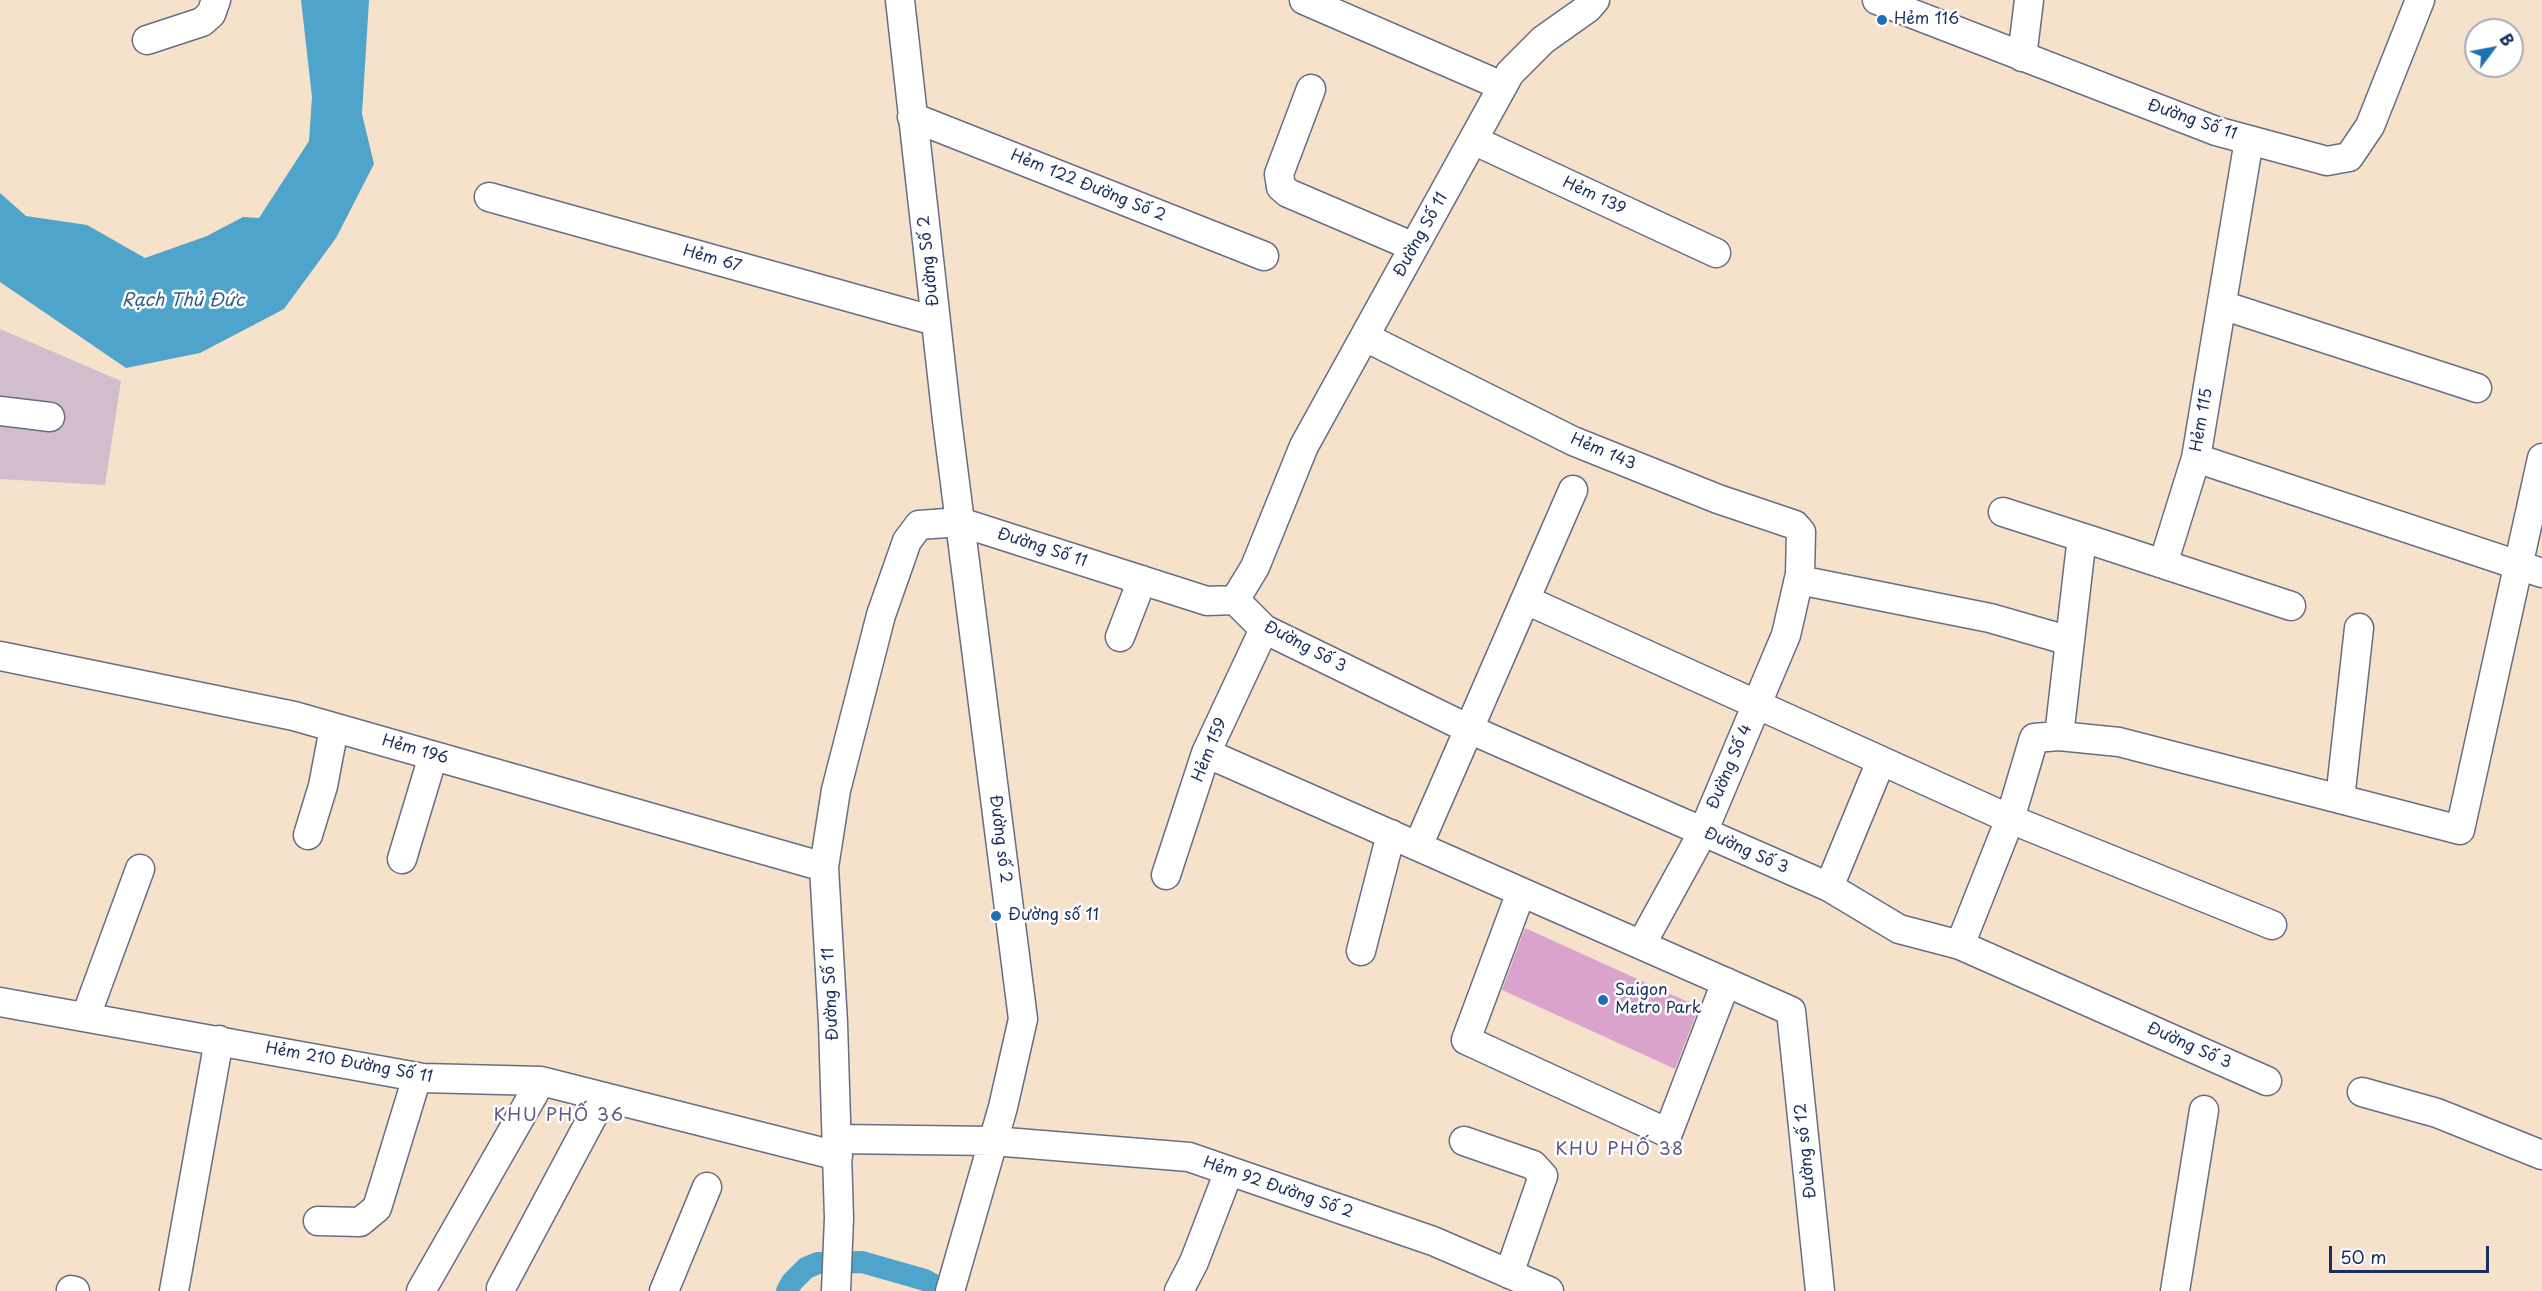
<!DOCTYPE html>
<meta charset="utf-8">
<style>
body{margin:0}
#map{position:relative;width:2542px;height:1291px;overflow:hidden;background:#f6e1ca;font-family:"Playpen Sans",sans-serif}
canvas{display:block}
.north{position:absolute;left:2464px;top:18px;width:60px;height:60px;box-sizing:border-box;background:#fff;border:2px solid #a4acbf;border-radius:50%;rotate:58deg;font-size:16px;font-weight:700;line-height:24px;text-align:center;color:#1b2f5e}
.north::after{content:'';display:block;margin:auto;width:21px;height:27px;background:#1f6fb2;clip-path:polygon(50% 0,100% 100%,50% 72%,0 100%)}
.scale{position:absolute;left:2329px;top:1246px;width:160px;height:27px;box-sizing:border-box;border:3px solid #1b2f5e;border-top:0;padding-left:8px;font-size:18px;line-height:21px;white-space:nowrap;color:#1b2f5e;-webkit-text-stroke:4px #fff;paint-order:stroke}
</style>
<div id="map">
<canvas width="2542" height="1291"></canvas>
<div class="north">B</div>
<div class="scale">50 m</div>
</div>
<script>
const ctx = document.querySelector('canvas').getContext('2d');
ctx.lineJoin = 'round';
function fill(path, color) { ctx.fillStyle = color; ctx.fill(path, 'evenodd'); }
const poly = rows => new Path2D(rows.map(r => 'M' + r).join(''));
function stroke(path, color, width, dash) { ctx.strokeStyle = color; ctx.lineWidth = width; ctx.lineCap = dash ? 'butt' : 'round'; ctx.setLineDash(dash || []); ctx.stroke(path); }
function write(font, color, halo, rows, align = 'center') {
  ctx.font = font + ' "Playpen Sans",sans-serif'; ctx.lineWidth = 5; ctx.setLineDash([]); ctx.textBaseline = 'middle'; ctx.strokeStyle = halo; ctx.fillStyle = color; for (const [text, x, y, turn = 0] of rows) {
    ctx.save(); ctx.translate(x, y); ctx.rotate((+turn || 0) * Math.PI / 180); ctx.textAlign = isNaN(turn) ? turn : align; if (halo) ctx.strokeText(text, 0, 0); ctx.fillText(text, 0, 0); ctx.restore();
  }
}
fill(poly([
 [0,329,121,381,105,485,0,479]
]), '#d1bdcb');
fill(poly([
 [301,0,369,0,362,114,374,164,336,238,284,309,200,353,126,368,0,282,0,193,26,216,87,225,145,258,207,236,243,217,259,218,309,141,312,97]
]), '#4fa4cb');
stroke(poly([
 [787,1291,792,1282,806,1268,818,1263,862,1262,925,1280,944,1291]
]), '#4fa4cb', 22);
fill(poly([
 [1525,928,1699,1007,1675,1069,1502,990]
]), '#daa3ce');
const minor = poly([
 [900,0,947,420,1023,1019,1003,1107,950,1291],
 [1304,0,1502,86],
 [1877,0,2216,131,2327,161,2349,157,2370,126,2420,0],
 [147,40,202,22,211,14,216,0],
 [2022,57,2029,0],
 [1311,89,1279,174,1281,187,1288,193,1414,247],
 [912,117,1264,256],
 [1473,140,1716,253],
 [2249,140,2196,458,2163,564,2291,606],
 [489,197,935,321],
 [2222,305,2477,388],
 [1365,337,1573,441,1718,499,1795,525,1801,532,1800,574,1786,635,1703,832,1641,945],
 [0,411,50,417],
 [2196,458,2542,573],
 [2003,512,2087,539],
 [1799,580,1990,618,2070,641],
 [1235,600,1264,629,1469,729,1829,887,1899,929,1960,945,2267,1081],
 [1235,600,1255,567,1304,446,1510,73,1543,40,1588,8,1595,0],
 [1526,600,2010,819,2272,925],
 [1120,637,1142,580],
 [0,656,294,716,824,867],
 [2059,736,2081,545,2087,539,2163,564],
 [1206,753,1791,1011,1820,1291],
 [2340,799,2359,628],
 [308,835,323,786,334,728],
 [1418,846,1573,490],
 [402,859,433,756],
 [1166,875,1206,753,1264,629],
 [1829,887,1881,761],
 [1521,892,1466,1040,1668,1133,1726,982],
 [1960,945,2010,819,2034,738,2059,736,2119,742,2460,830,2542,458],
 [1361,951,1391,834],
 [0,1002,423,1078,541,1081,838,1156],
 [86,1016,140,869],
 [2362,1092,2437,1113,2542,1155],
 [837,1139,993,1141,1189,1157,1433,1241,1549,1291],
 [1464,1141,1533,1165,1543,1176,1509,1274],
 [318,1221,360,1222,377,1208,417,1077],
 [501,1288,603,1097],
 [71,1290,75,1291],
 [174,1291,219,1040],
 [421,1291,541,1081],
 [664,1291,707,1187],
 [836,1291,839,1218,833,1023,824,867,836,790,881,615,907,541,919,525,960,522,1207,601,1235,600],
 [1179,1291,1194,1262,1229,1171],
 [2175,1291,2204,1110]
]);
stroke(minor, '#686d84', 31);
stroke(minor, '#fff', 28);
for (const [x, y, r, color] of [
 [1882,20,6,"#1f6fb2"],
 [996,916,6,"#1f6fb2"],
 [1603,1000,6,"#1f6fb2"]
]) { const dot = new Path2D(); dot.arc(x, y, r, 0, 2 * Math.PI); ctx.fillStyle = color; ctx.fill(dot); stroke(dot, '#fff', 2); }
write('16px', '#1b2f5e', '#fff', [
 ["Hẻm 116",1894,20],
 ["Đường số 11",1008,916],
 ["Saigon",1615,991],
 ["Metro Park",1615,1009]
], 'left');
write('16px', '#1b2f5e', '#fff', [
 ["Đường Số 11",2192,120,19],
 ["Hẻm 122 Đường Số 2",1088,186,22],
 ["Hẻm 139",1594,196,25],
 ["Đường Số 11",1421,235,-61],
 ["Hẻm 67",712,259,16],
 ["Đường Số 2",929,261,-96],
 ["Hẻm 115",2202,420,-80],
 ["Hẻm 143",1603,452,23],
 ["Đường Số 11",1042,548,18],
 ["Đường Số 3",1305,647,28],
 ["Hẻm 196",415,750,16],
 ["Hẻm 159",1210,750,-68],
 ["Đường Số 4",1730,767,-67],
 ["Đường số 2",1000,839,83],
 ["Đường Số 3",1746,851,24],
 ["Đường Số 11",831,994,-93],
 ["Đường Số 3",2189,1046,24],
 ["Hẻm 210 Đường Số 11",349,1063,10],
 ["Đường số 12",1806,1151,-96],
 ["Hẻm 92 Đường Số 2",1278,1188,19]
]);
write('italic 18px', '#305e8a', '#fff', [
 ["Rạch Thủ Đức",183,301]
]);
ctx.letterSpacing = '1.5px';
write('18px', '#5e5885', '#fff', [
 ["KHU PHỐ 36",559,1116],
 ["KHU PHỐ 38",1620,1150]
]);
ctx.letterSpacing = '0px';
</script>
